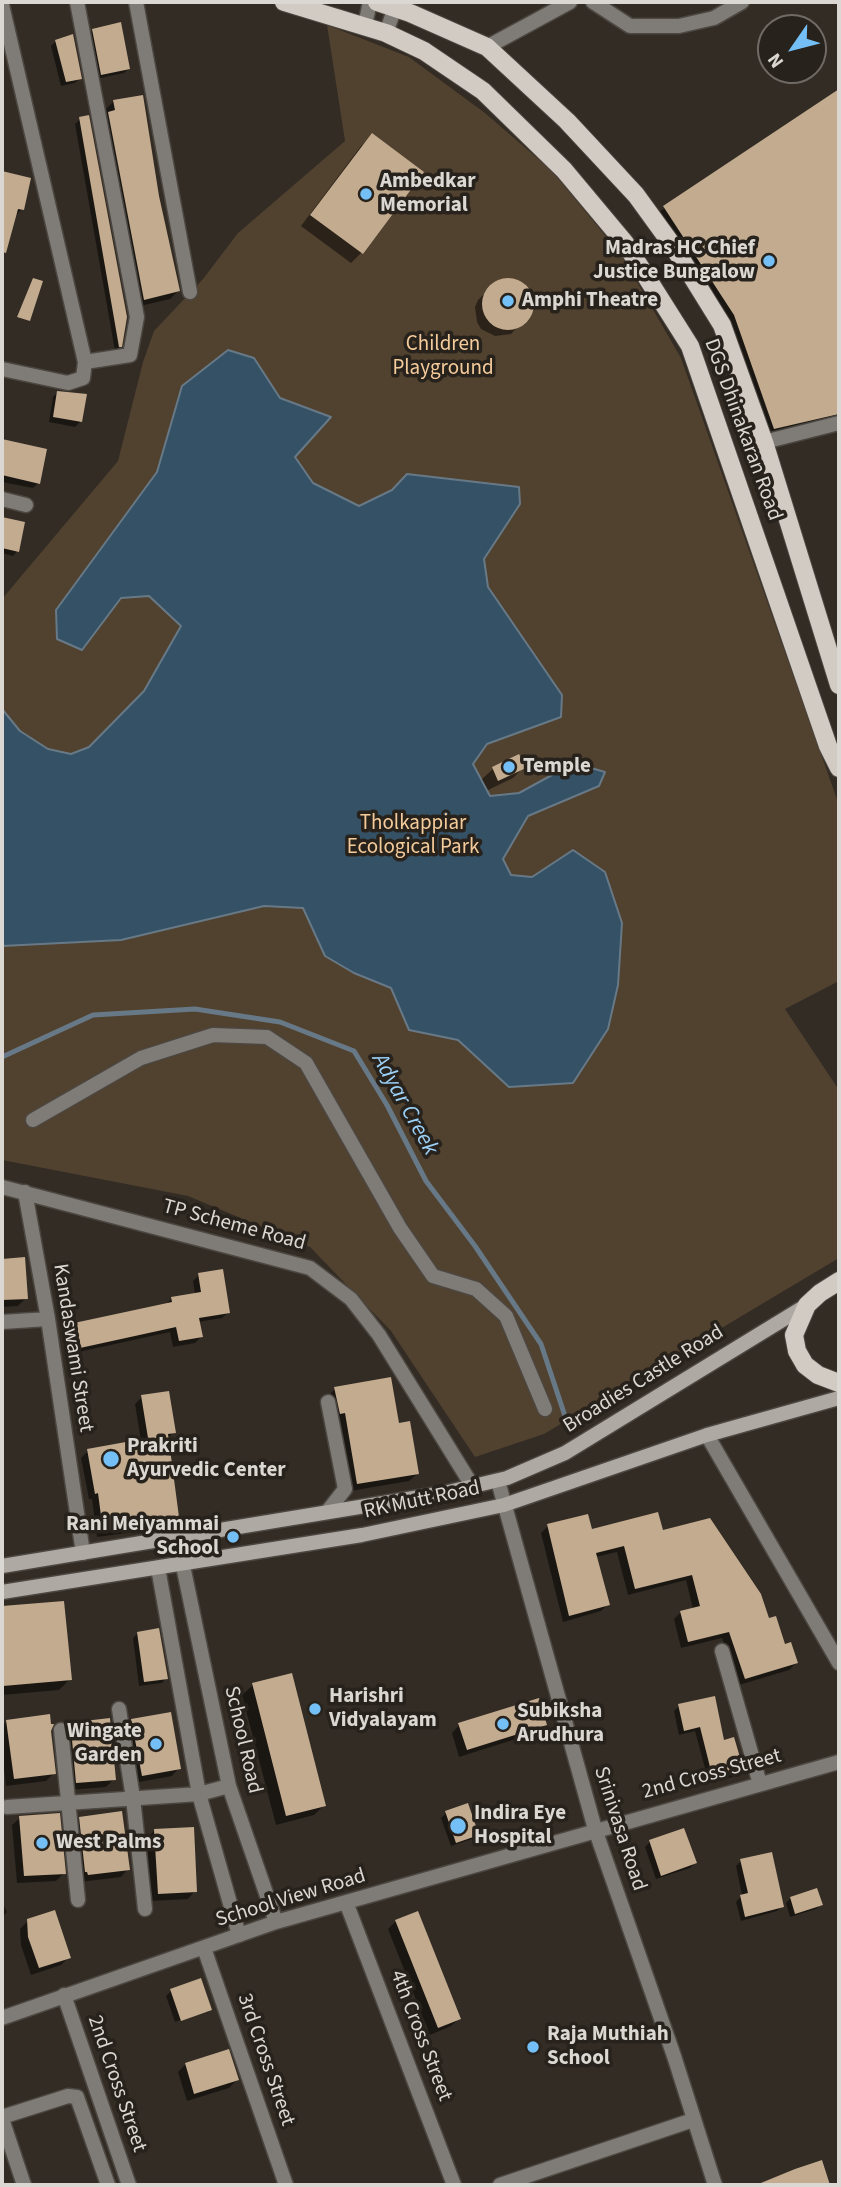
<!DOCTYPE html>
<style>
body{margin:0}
#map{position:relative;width:841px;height:2187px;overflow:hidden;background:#322c25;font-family:"Source Sans 3",sans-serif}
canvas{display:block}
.frame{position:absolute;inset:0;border:4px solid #dbd7d3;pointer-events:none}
.north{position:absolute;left:757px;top:14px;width:70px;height:70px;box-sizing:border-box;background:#28221c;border:2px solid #706a65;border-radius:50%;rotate:235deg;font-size:19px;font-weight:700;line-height:28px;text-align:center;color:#dbd7d3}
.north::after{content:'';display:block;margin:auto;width:24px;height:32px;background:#74c0f6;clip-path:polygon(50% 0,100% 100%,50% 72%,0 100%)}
</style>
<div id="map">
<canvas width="841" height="2187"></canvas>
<div class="frame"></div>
<div class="north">N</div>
</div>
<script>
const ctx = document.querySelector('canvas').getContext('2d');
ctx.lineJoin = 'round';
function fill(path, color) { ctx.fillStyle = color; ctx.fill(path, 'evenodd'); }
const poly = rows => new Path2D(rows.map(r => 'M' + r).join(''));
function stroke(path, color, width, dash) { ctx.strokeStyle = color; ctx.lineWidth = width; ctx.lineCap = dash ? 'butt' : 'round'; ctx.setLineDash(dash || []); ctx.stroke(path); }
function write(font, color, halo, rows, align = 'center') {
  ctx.font = font + ' "Source Sans 3",sans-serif'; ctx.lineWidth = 7; ctx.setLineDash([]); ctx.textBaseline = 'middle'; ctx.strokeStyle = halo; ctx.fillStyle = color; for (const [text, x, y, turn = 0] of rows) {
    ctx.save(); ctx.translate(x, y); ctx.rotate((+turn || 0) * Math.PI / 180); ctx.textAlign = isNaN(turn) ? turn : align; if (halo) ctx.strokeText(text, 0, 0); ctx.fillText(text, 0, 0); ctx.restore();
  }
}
fill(poly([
 [327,25,409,57,485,113,551,170,622,256,681,358,839,805,839,981,785,1009,839,1090,839,1258,544,1434,475,1457,391,1331,310,1247,188,1196,2,1160,2,599,118,461,143,362,154,331,203,279,238,233,345,141]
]), '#51412f');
const water = poly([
 [228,350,254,358,280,398,331,417,295,457,313,483,359,506,392,490,407,474,519,487,520,504,484,559,488,587,562,695,561,717,487,744,473,764,490,796,519,793,574,763,605,772,599,786,528,816,503,859,511,875,532,877,573,850,605,872,622,923,618,985,608,1029,573,1083,509,1087,458,1040,409,1030,391,988,354,973,325,956,303,908,264,906,121,940,2,946,2,709,20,731,48,749,71,754,89,747,144,691,181,626,149,596,121,598,82,650,57,639,56,610,157,472,182,386,228,350]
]);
fill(water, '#355165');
stroke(water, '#677986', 2);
fill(poly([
 [94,29,129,68,124,73,96,79,89,34],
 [56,41,80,78,75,83,61,86,51,46],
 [839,91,839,417,770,433,730,320,659,212],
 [114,101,157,196,178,291,170,299,136,307,101,121,107,115,106,109],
 [80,119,120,346,115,351,75,124],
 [372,136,362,252,351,263,301,226,361,146],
 [2,173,28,179,22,209,14,217,5,250,2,253],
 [514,280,521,284,531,297,530,313,511,334,495,336,481,329,477,322,475,307,478,300,498,281],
 [58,392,80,422,75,427,49,422,53,397],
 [2,437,5,438,4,441,38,483,33,488,2,482],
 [2,518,23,523,17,551,13,556,2,553],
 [524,767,513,778,488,790,482,779,493,769],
 [24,1259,26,1298,18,1306,2,1307,2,1261],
 [199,1275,229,1312,222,1318,198,1322,201,1337,195,1343,173,1347,170,1332,74,1353,69,1331,75,1325,165,1305,172,1298,195,1294,193,1281],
 [335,1389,398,1425,417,1474,409,1481,350,1491,327,1397],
 [142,1397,174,1432,167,1439,177,1516,171,1523,133,1528,127,1533,97,1537,92,1499,89,1499,81,1458,88,1451,141,1441,135,1404],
 [548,1526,591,1531,662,1532,768,1620,796,1663,789,1670,739,1685,722,1638,681,1648,674,1619,681,1612,693,1609,686,1580,628,1595,617,1552,595,1557,608,1604,601,1611,563,1622,541,1533],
 [62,1603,70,1679,59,1690,2,1695,2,1608],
 [138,1633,166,1678,162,1683,139,1686,133,1638],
 [253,1685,324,1805,314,1815,276,1825,242,1695],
 [679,1706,723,1742,742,1771,737,1776,709,1783,695,1731,679,1735,674,1711],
 [108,1720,114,1779,106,1787,69,1790,60,1732,67,1724],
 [132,1721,179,1768,172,1776,134,1783,124,1729],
 [6,1722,50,1731,54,1773,46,1781,6,1786,2,1752,2,1726],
 [459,1725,545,1725,538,1732,459,1757,452,1733],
 [446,1813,477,1834,472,1839,451,1846,441,1818],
 [20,1818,64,1873,56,1881,17,1883,12,1825],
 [80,1818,128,1869,121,1877,80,1882,72,1826],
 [155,1830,195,1891,188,1899,151,1901,147,1838],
 [650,1842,695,1863,690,1868,656,1879,645,1847],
 [741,1861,782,1906,777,1911,741,1921,736,1902,742,1895,736,1866],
 [791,1898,821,1904,816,1909,790,1917,786,1903],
 [2,1902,7,1912,2,1917],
 [28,1921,69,1957,61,1965,31,1975,21,1945,20,1929],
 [396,1921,459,2019,451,2026,430,2035,388,1929],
 [171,1991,210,2010,207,2013,207,2010,175,2022,166,1996],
 [186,2064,237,2080,229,2088,187,2101,178,2072]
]), '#0007');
stroke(poly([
 [2,1057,93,1015,195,1009,280,1022,354,1051,387,1105,426,1181,475,1246,541,1344,566,1419]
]), '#677986', 5);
fill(poly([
 [121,22,130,69,101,75,92,29],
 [73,34,82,79,66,82,55,40],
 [839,89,839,414,774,429,734,315,663,206],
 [143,95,159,196,180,291,144,300,108,112,115,110,113,100],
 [89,115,127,317,122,347,119,347,79,117],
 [372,133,424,172,363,254,310,215],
 [2,171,31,178,24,210,18,209,6,253,2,252],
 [33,278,43,281,30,321,17,317],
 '482 304a26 26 0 1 1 52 0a26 26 0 1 1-52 0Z',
 [57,391,87,394,82,422,53,417],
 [2,439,47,449,40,484,2,475],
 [2,517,25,522,19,552,2,548],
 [519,754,526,768,498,781,492,767],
 [25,1257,28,1299,2,1300,2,1259],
 [223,1269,230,1313,199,1318,203,1337,179,1341,176,1327,80,1348,74,1323,172,1302,171,1297,201,1292,198,1273],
 [391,1377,399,1423,410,1421,419,1474,357,1484,345,1413,340,1414,334,1387],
 [169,1391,176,1433,168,1434,179,1517,135,1522,136,1527,103,1531,98,1493,95,1494,87,1449,148,1438,141,1395],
 [658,1512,663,1530,710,1518,761,1594,769,1618,776,1616,785,1644,791,1642,798,1663,745,1679,729,1632,688,1642,680,1611,700,1606,692,1575,635,1589,624,1546,596,1553,610,1605,569,1616,547,1524,588,1514,592,1529],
 [64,1601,72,1680,3,1686,2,1606],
 [159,1628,168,1679,144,1682,137,1632],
 [292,1673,326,1806,286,1816,252,1683],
 [715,1696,724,1740,734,1737,744,1771,713,1779,700,1727,684,1731,678,1704],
 [539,1698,547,1725,467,1750,458,1723],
 [171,1712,181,1769,142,1776,131,1719],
 [50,1714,51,1724,54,1724,51,1731,56,1774,14,1779,6,1720],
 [110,1718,116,1780,76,1783,71,1729,67,1723],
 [468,1803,479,1835,456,1843,445,1811],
 [122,1811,130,1870,88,1875,87,1872,85,1872,79,1817],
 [60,1813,66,1874,24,1876,19,1816],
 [194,1827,197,1892,158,1894,154,1829],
 [684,1828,697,1863,661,1876,649,1840],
 [772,1852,784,1907,745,1917,740,1895,748,1893,740,1859],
 [817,1888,823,1905,795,1914,790,1897],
 [55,1910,71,1958,39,1968,28,1937,27,1919],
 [418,1911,461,2019,438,2028,395,1920],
 [201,1978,212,2010,181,2021,170,1989],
 [229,2049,239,2080,194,2094,185,2063],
 [822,2160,830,2185,756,2185,795,2169]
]), '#c3ab8f');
const pedestrian = poly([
 [33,1120,141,1058,213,1035,267,1037,306,1063,400,1228,433,1276,476,1289,506,1316,545,1409]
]);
const minor = poly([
 [77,2,137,317,130,355,85,362],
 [136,2,190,292],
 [593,2,630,26,679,26,714,18,742,2],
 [2,5,85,362,83,378,68,383,2,369],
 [487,47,570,2],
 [764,442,839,423],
 [2,499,26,505],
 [2,1187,310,1268,351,1299,379,1335,473,1487],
 [25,1192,48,1319,83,1553],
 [2,1322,48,1319],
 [707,1435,839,1663],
 [327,1512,345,1489,328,1402],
 [177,1537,229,1786,276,1922],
 [158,1568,199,1794,239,1935],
 [722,1651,760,1784],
 [119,1709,133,1798,145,1909],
 [61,1730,78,1900],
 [7,1807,199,1794,229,1786],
 [346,1902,454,2185],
 [204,1948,286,2185],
 [64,1995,129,2185],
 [2,2018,276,1922,839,1762],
 [2,2117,68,2096,77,2097,108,2185],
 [2,2119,24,2185],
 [500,2185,693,2120]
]);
const tertiary = poly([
 [365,25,370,2],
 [386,33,397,2],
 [498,1481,595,1829,674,2056,715,2185]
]);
const secondary = poly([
 [2,1566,444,1493,507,1478,565,1453,807,1305],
 [2,1592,362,1535,504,1505,707,1435,839,1398]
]);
const primary = poly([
 [284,2,386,33,424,51,483,91,564,170,625,243,690,346,828,746,839,768],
 [377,2,410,13,487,47,567,121,636,195,673,246,722,325,764,442,839,685],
 [839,1281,820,1293,807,1305,794,1335,797,1351,805,1365,818,1375,839,1383]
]);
stroke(pedestrian, '#4d4741', 17);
stroke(minor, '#4d4741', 17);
stroke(tertiary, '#4d4741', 17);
stroke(secondary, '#4d4741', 17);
stroke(primary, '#4d4741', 20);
stroke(pedestrian, '#7f7c78', 14);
stroke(minor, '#7f7c78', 14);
stroke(tertiary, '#7f7c78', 14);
stroke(secondary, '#aea9a3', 14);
stroke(primary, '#d2cbc4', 18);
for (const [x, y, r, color] of [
 [366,194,7,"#74c0f6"],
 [769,261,7,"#74c0f6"],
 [508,301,7,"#74c0f6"],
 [509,767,7,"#74c0f6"],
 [111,1459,9,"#74c0f6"],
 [233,1537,7,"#74c0f6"],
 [315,1709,7,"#74c0f6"],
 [503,1724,7,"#74c0f6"],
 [156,1744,7,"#74c0f6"],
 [458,1826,9,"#74c0f6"],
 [42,1843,7,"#74c0f6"],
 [533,2047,7,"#74c0f6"]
]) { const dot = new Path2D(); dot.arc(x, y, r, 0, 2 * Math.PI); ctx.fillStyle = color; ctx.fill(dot); stroke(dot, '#28221c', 2.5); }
write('bold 21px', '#dbd7d3', '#28221c', [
 ["Ambedkar",380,182],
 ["Memorial",380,206],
 ["Madras HC Chief",755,249,"right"],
 ["Justice Bungalow",755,273,"right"],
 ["Amphi Theatre",522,301],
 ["Temple",523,767],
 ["Prakriti",127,1447],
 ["Ayurvedic Center",127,1471],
 ["Rani Meiyammai",219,1525,"right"],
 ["School",219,1549,"right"],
 ["Harishri",329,1697],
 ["Vidyalayam",329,1721],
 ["Subiksha",517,1712],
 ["Arudhura",517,1736],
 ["Wingate",142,1732,"right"],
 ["Garden",142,1756,"right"],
 ["Indira Eye",474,1814],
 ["Hospital",474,1838],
 ["West Palms",56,1843],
 ["Raja Muthiah",547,2035],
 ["School",547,2059]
], 'left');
write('21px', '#f4cb9b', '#28221c', [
 ["Children",443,345],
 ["Playground",443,369],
 ["Tholkappiar",413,824],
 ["Ecological Park",413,848]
]);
write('21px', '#dbd7d3', '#28221c', [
 ["DGS Dhinakaran Road",742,430,70],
 ["TP Scheme Road",234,1226,15],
 ["Kandaswami Street",72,1348,81],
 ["Broadies Castle Road",644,1380,-32],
 ["RK Mutt Road",422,1501,-12],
 ["School Road",242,1740,77],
 ["2nd Cross Street",712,1775,-15],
 ["Srinivasa Road",619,1829,72],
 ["School View Road",291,1899,-17],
 ["4th Cross Street",420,2036,69],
 ["3rd Cross Street",265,2060,71],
 ["2nd Cross Street",116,2084,71]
]);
write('italic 23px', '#9bd0f7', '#28221c', [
 ["Adyar Creek",404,1105,61]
]);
</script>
